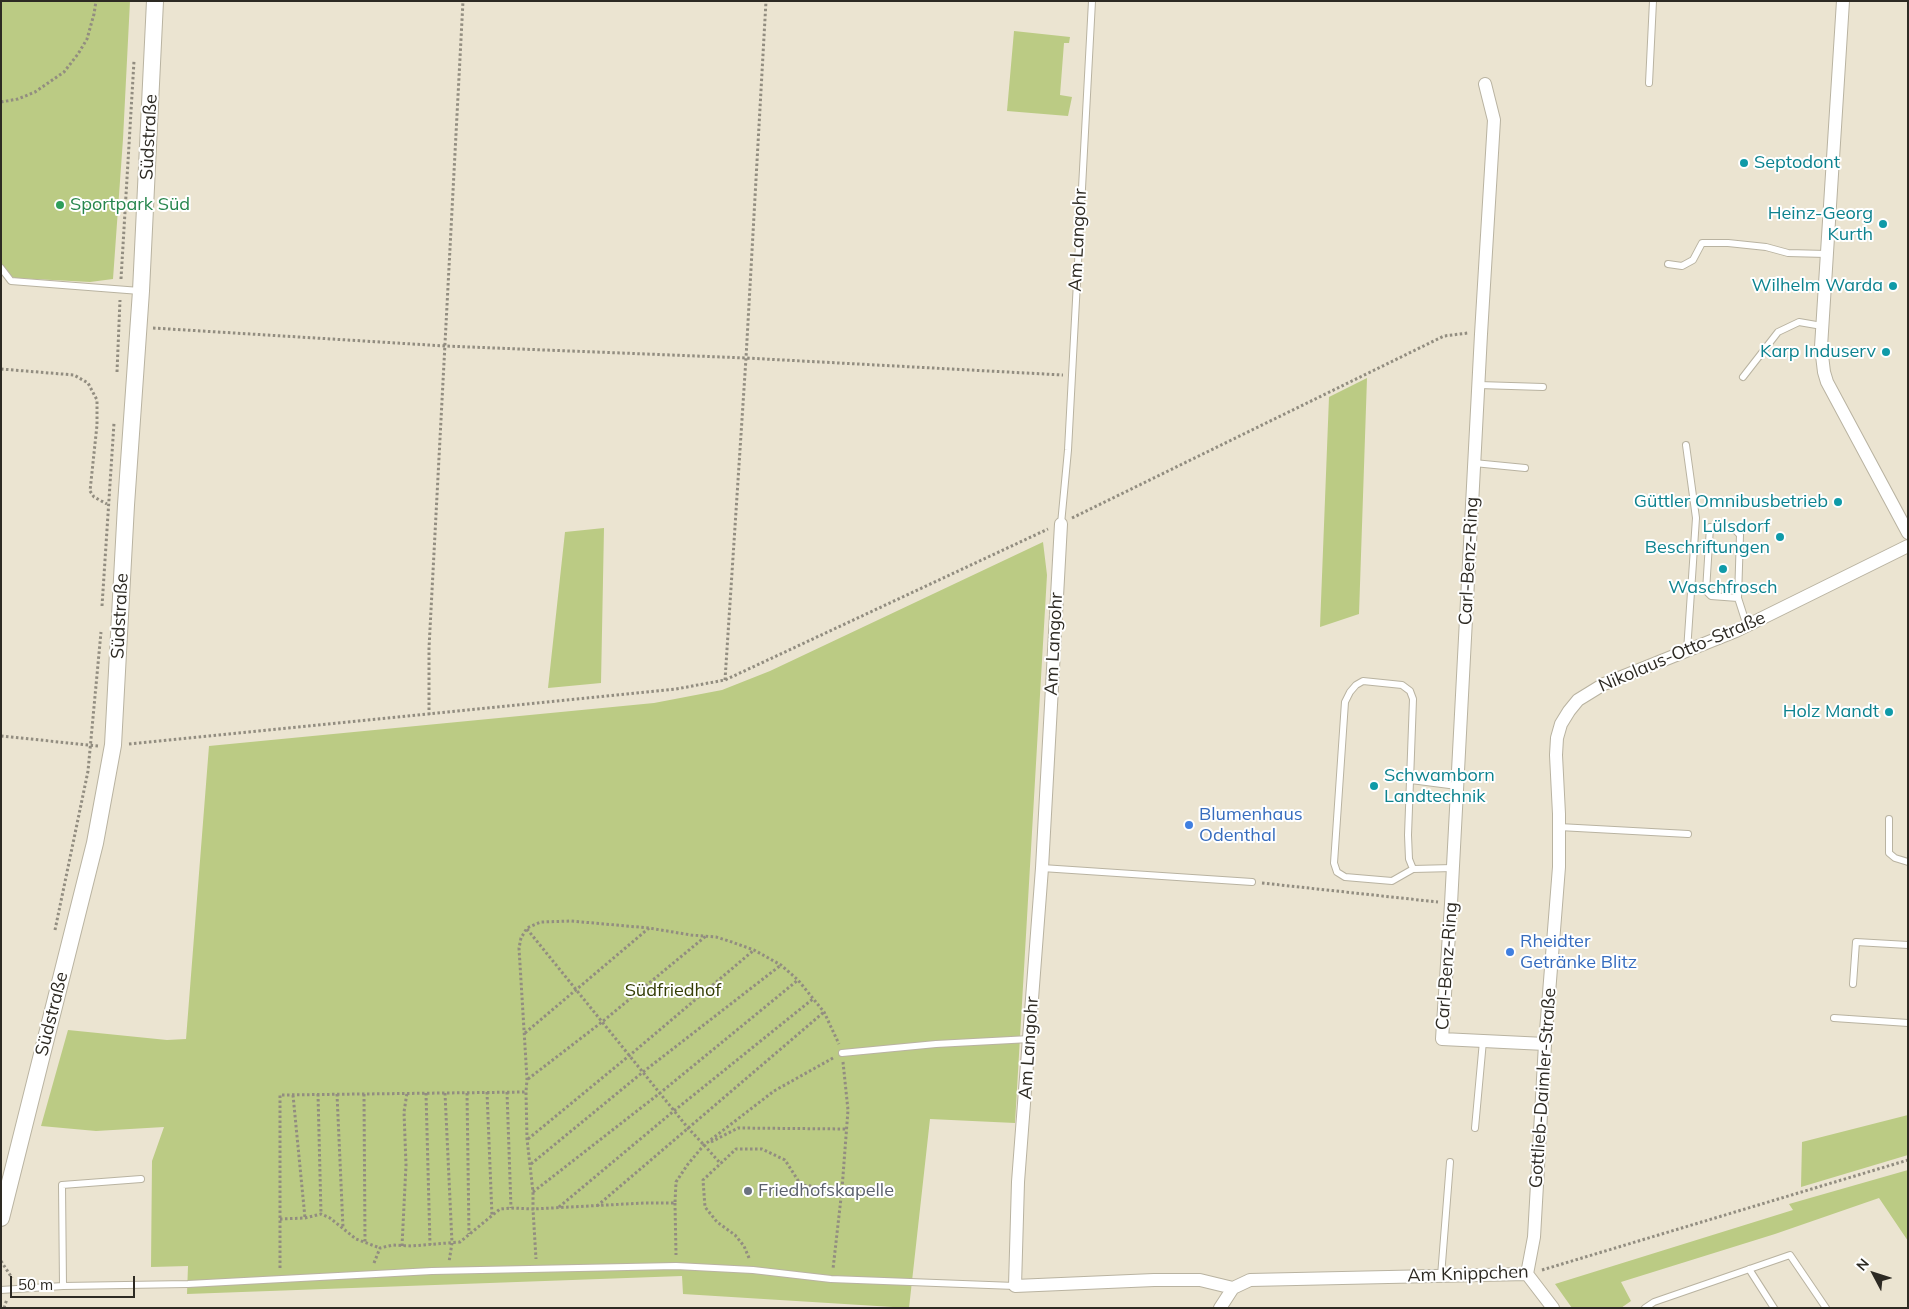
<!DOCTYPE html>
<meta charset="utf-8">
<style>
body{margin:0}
#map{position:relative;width:1909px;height:1309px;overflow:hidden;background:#ebe4d1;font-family:Mulish,sans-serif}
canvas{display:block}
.frame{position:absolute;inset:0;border:2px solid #2d2a23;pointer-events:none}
.north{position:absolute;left:1849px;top:1249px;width:50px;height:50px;-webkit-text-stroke:4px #fff;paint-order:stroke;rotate:310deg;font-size:14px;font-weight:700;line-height:20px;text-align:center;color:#2d2a23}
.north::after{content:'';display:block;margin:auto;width:18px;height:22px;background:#2d2a23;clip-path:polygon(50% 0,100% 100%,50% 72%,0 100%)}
.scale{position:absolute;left:10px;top:1276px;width:125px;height:22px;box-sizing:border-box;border:2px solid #2d2a23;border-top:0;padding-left:6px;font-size:15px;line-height:18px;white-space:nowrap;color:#2d2a23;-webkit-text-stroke:4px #fff;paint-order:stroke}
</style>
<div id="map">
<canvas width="1909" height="1309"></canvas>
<div class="frame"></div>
<div class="north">N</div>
<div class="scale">50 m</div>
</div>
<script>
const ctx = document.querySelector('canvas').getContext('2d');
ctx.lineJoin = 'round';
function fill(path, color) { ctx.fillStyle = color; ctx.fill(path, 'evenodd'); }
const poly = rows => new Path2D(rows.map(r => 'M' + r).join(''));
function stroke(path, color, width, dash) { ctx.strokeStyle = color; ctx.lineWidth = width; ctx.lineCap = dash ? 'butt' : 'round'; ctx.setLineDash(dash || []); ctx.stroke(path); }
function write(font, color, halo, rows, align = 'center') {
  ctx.font = font + ' Mulish,sans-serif'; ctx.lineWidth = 4; ctx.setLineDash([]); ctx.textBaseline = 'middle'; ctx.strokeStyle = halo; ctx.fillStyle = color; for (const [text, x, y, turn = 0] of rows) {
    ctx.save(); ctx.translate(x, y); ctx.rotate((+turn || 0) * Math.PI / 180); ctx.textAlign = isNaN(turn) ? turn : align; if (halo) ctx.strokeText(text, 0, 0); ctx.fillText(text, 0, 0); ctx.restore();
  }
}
fill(poly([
 [1,1,130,1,123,139,113,279,90,282,15,278,1,272],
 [1014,31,1070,37,1069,43,1064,43,1060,95,1072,97,1068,116,1007,111],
 [1367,378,1359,614,1320,627,1329,397],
 [604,528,601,683,548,688,565,532],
 [1043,542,1047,575,1015,1123,930,1119,909,1308,683,1294,682,1276,187,1294,188,1266,151,1267,152,1161,164,1127,96,1131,41,1126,68,1030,167,1040,186,1039,209,746,654,703,722,690,770,671],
 [1908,1115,1908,1155,1801,1187,1802,1142],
 [1908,1170,1908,1241,1879,1198,1775,1234,1621,1282,1631,1301,1621,1308,1572,1308,1555,1284,1793,1210,1789,1204]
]), '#bbcb84');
const service = poly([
 [1649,83,1653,1],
 [1668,264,1682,266,1693,260,1702,243,1728,243,1766,247,1788,253,1826,254],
 [1,268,11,281,140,291],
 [1743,377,1778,332,1799,322,1822,326],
 [1479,385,1543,387],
 [1686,445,1696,518,1687,651],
 [1474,463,1525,468],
 [1061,524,1068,450,1092,1],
 [1738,598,1711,596,1706,591,1710,527,1731,526,1740,535,1738,598,1747,626],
 [1411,780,1457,786],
 [1889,819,1889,853,1895,858,1908,862],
 [1559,827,1688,834],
 [1042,868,1252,882],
 [1413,869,1409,859,1408,835,1413,699,1410,691,1402,685,1363,681,1356,685,1350,692,1345,702,1334,863,1337,872,1345,877,1392,881,1413,869,1453,868],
 [1853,984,1856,942,1908,945],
 [1834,1018,1908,1023],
 [842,1053,936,1044,1030,1039],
 [1475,1128,1483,1041],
 [1749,1269,1774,1308],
 [1441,1276,1450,1162],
 [63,1286,62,1185,141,1179],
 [1,1290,63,1286,188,1284,432,1271,676,1266,753,1270,831,1279,1015,1286],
 [1645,1308,1654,1302,1790,1255,1826,1308]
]);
const minor = poly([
 [1843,1,1821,347,1824,372,1827,382,1908,533],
 [1485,84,1494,120,1481,334,1451,904,1442,1039,1545,1044],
 [1061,524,1042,868,1018,1182,1015,1286,1154,1280,1200,1280,1233,1288,1250,1280,1527,1274],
 [1220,1308,1233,1288],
 [1553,1308,1527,1274,1534,1237,1545,1044,1559,867,1559,814,1556,755,1557,738,1561,724,1569,711,1578,700,1604,684,1736,631,1908,546]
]);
const tertiary = poly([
 [1,1218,95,843,113,745,126,505,141,291,155,1]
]);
stroke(service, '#b9b3a1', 8);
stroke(minor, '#b9b3a1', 14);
stroke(tertiary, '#b9b3a1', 18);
stroke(poly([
 [1,102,18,99,35,92,64,72,78,54,87,39,94,14,96,1],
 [121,279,134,61],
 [153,328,445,346,746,358,1063,375],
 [1,369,74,375,88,383,97,400,97,425,90,491,94,497,107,504],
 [117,372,120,300],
 [1072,518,1444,336,1468,333],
 [102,606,114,423],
 [725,680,746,358,766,1],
 [429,715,429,648,463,1],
 [1,736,98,746],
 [129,744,676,689,725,680,1048,529],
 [1262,883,1438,902],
 [527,929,688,1128,704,1145,705,1145],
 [55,930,88,771,101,632],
 [525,1033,649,928],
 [833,1058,774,1091,704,1145,688,1164,676,1182,675,1203,644,1203,533,1209,533,1192,527,1139,526,1092,527,1079,519,948,521,938,527,928,541,922,571,921,649,928,691,935,716,937,729,941,754,950,781,965,798,980,824,1012,839,1044],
 [528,1079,602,1022,706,936],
 [487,1092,492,1216],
 [507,1092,511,1208],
 [426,1093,430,1245],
 [445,1093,452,1243,449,1262],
 [467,1093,469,1234],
 [318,1094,321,1214],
 [337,1094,343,1228],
 [364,1094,365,1242],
 [293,1095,305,1218],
 [528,1139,630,1055,754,950],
 [711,1142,738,1128,847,1129],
 [704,1145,721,1164],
 [531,1164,643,1072,781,965],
 [842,1189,848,1110,843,1062],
 [533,1192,660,1093,798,980],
 [675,1203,676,1255],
 [597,1206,824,1012],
 [559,1207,675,1110,814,998],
 [280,1219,305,1218,321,1214,330,1218,356,1239,380,1248],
 [402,1246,406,1165,404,1112,407,1093],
 [749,1258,744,1246,735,1235,717,1222,705,1207,703,1180,736,1149,762,1149,785,1160,801,1185,842,1189,833,1269],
 [1,1261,12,1278],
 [374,1263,380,1248,393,1245,411,1246,460,1242,500,1209,511,1208,533,1209,536,1259],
 [280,1268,280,1095,526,1092],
 [1542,1270,1908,1160],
 [4,1308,7,1299]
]), '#928d80', 3, [2.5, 2.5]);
stroke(service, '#fff', 6);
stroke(minor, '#fff', 12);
stroke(tertiary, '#fff', 16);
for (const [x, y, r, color] of [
 [1744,163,5,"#0f9aa8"],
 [60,205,5,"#2e9e5b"],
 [1883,224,5,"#0f9aa8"],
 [1893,286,5,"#0f9aa8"],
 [1886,352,5,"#0f9aa8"],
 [1838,502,5,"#0f9aa8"],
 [1780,537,5,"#0f9aa8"],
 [1723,569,5,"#0f9aa8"],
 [1889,712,5,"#0f9aa8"],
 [1374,786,5,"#0f9aa8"],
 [1189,825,5,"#3f7fe0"],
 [1510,952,5,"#3f7fe0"],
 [748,1191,5,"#6b7280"]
]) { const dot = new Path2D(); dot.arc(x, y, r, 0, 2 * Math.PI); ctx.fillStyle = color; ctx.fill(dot); stroke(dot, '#fff', 2); }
write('18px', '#2d2a23', '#fff', [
 ["Südstraße",149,137,-87],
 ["Am Langohr",1078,240,-87],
 ["Carl-Benz-Ring",1469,561,-87],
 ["Südstraße",120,616,-87],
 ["Am Langohr",1054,644,-87],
 ["Nikolaus-Otto-Straße",1682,652,-23],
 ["Carl-Benz-Ring",1447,966,-86],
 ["Südstraße",52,1014,-76],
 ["Am Langohr",1029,1048,-86],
 ["Gottlieb-Daimler-Straße",1543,1088,-86],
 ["Am Knippchen",1468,1274,-2]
]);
write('18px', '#0d838f', '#fff', [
 ["Septodont",1754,163,"left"],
 ["Heinz-Georg",1873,214],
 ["Kurth",1873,235],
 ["Wilhelm Warda",1883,286],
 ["Karp Induserv",1876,352],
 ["Güttler Omnibusbetrieb",1828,502],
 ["Lülsdorf",1770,527],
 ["Beschriftungen",1770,548],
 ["Waschfrosch",1723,588,"center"],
 ["Holz Mandt",1879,712],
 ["Schwamborn",1384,776,"left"],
 ["Landtechnik",1384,797,"left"]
], 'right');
write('18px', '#27864d', '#fff', [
 ["Sportpark Süd",70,205]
], 'left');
write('18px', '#366cbe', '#fff', [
 ["Blumenhaus",1199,815],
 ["Odenthal",1199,836],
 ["Rheidter",1520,942],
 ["Getränke Blitz",1520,963]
], 'left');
write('18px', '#343d05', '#fff', [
 ["Südfriedhof",673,991]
]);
write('18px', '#5b616d', '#fff', [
 ["Friedhofskapelle",758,1191]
], 'left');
</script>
